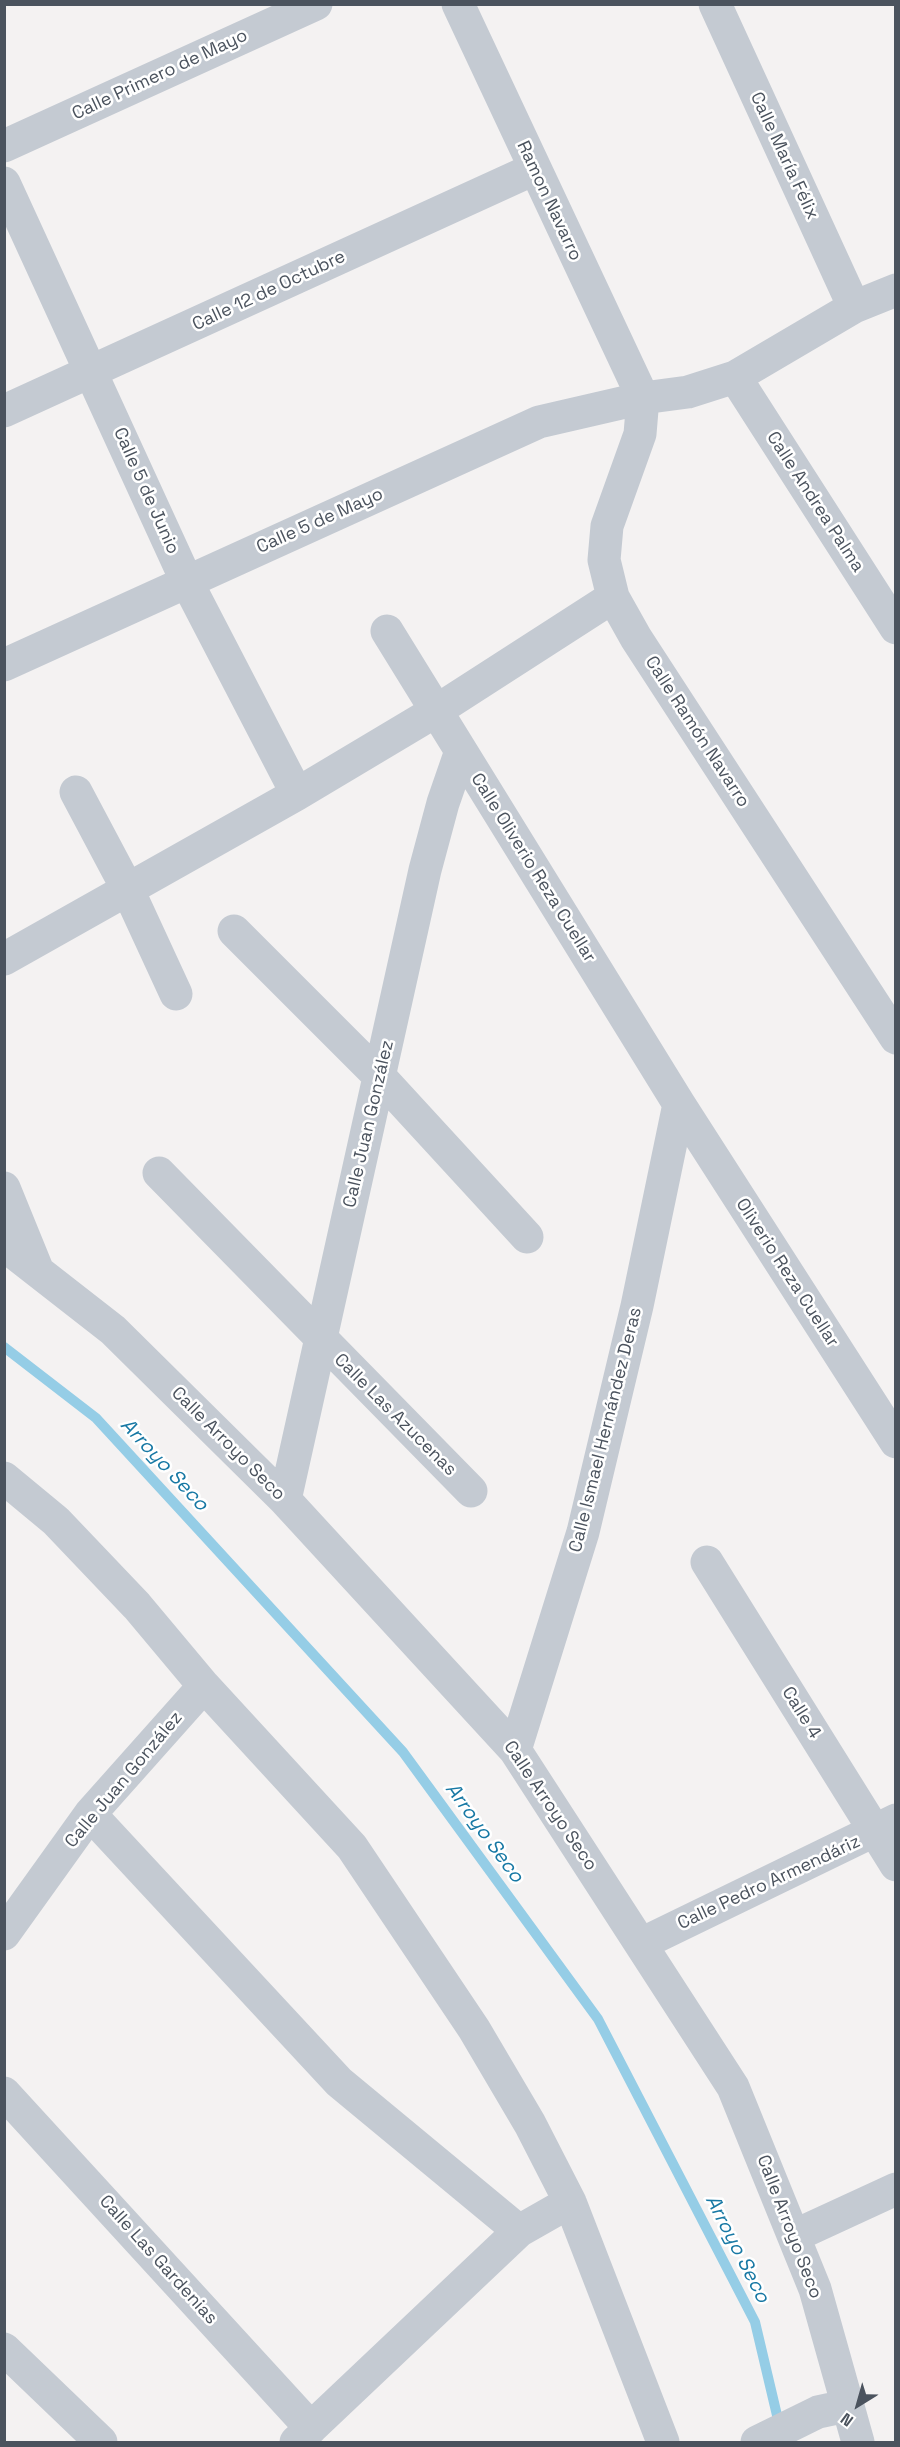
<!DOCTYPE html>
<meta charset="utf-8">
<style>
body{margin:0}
#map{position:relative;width:900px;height:2447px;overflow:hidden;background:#f4f2f2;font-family:"Space Grotesk",sans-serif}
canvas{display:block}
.frame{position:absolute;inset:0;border:6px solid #4b535e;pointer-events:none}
.north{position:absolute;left:828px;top:2375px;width:60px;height:60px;-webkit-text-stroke:4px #fff;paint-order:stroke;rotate:217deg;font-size:16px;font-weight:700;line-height:24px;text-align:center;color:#4b535e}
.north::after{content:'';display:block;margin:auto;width:21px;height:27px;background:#4b535e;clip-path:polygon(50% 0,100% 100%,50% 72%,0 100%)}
</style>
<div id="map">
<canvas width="900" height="2447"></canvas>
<div class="frame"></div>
<div class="north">N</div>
</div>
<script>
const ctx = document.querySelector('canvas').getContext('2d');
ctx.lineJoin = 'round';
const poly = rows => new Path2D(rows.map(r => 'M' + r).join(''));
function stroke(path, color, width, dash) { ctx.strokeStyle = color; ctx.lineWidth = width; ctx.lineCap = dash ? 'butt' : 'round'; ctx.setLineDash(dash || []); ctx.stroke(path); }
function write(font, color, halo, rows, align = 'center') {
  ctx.font = font + ' "Space Grotesk",sans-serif'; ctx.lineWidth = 5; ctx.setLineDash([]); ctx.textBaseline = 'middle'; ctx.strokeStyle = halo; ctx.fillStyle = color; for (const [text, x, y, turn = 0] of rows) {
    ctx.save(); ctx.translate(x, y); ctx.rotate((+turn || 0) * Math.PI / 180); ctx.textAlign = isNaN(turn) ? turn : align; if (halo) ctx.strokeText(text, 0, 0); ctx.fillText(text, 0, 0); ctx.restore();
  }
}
stroke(poly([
 [4,1347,96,1418,403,1752,598,2019,755,2322,780,2428]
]), '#95cde6', 10);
stroke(poly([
 [458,4,643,398,640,434,607,526,604,560,613,597,636,638,896,1038],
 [715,4,854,307],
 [4,146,316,4],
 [4,183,187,582,297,794],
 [735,377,896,628],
 [4,411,534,169],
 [387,631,679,1104,896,1442],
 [4,665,539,422,643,398,688,392,735,377,854,307,896,290],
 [76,792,128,890,176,994],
 [234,931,380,1077,527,1237],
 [4,959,297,794,436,711,613,597],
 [159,1173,471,1491],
 [4,1188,37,1269],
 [4,1245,113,1330,285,1500,515,1750,733,2087,815,2289,858,2442],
 [4,1478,56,1521,137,1606,204,1686,352,1847,474,2029,530,2124,570,2202,663,2442],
 [285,1500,425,870,443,803,461,751],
 [707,1562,896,1865],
 [515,1750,583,1532,637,1306,679,1104],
 [90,1814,339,2082,519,2231],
 [4,1934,90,1814,204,1686],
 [641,1944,896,1820],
 [4,2093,311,2428],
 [794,2236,896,2189],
 [4,2349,101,2442],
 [296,2442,519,2231,570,2202],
 [757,2442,818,2412,846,2406]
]), '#c4cad2', 33);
write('18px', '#4b535e', '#fff', [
 ["Calle Primero de Mayo",160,75,-25],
 ["Calle María Félix",784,156,65],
 ["Ramon Navarro",549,201,65],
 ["Calle 12 de Octubre",269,291,-25],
 ["Calle 5 de Junio",146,491,66],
 ["Calle Andrea Palma",815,502,57],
 ["Calle 5 de Mayo",320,521,-24],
 ["Calle Ramón Navarro",697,732,57],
 ["Calle Oliverio Reza Cuellar",533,868,58],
 ["Calle Juan González",369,1124,-77],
 ["Oliverio Reza Cuellar",787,1273,57],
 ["Calle Las Azucenas",395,1415,45],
 ["Calle Ismael Hernández Deras",606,1430,-76],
 ["Calle Arroyo Seco",228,1444,45],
 ["Calle 4",801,1713,58],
 ["Calle Juan González",124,1780,-50],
 ["Calle Arroyo Seco",550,1806,56],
 ["Calle Pedro Armendáriz",769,1883,-25],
 ["Calle Arroyo Seco",789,2227,69],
 ["Calle Las Gardenias",158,2260,48]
]);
write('italic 20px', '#1778a4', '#fff', [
 ["Arroyo Seco",164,1465,47],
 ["Arroyo Seco",484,1833,54],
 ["Arroyo Seco",737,2249,63]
]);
</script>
